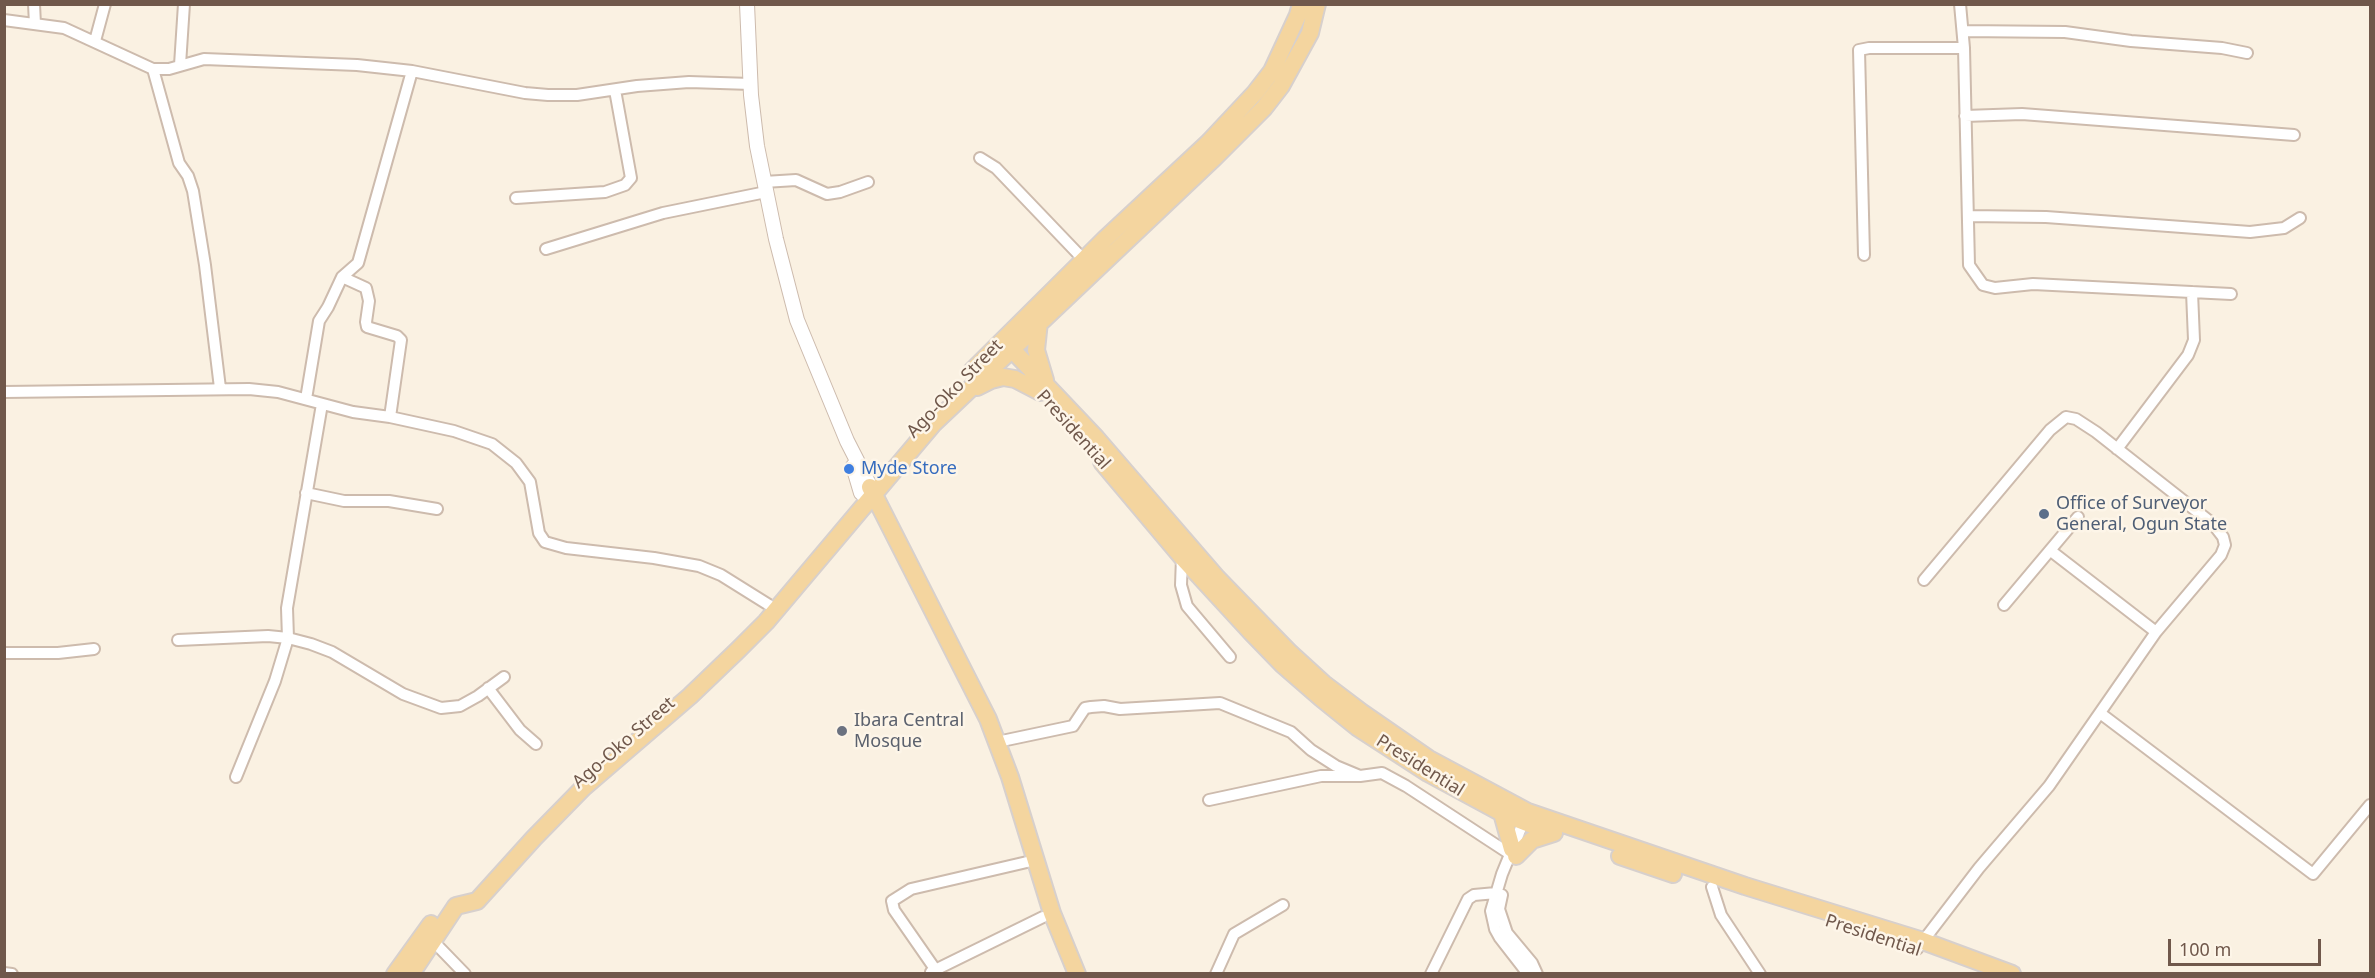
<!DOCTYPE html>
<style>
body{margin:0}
#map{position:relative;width:2375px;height:978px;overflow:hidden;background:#faf1e2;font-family:"Noto Sans",sans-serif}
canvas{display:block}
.frame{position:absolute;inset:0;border:6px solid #70584b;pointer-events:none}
.scale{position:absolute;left:2168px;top:939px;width:153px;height:27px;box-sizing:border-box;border:3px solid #70584b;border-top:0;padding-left:8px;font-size:18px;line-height:21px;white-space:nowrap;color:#70584b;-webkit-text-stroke:4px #fdf5e8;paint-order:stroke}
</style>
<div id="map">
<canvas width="2375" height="978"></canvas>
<div class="frame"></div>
<div class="scale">100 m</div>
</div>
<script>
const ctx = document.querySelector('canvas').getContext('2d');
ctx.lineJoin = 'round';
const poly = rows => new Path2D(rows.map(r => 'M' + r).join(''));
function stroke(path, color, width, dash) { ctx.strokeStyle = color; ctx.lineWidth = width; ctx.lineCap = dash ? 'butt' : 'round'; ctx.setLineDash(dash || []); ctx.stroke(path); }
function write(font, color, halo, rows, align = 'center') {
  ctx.font = font + ' "Noto Sans",sans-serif'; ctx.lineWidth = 5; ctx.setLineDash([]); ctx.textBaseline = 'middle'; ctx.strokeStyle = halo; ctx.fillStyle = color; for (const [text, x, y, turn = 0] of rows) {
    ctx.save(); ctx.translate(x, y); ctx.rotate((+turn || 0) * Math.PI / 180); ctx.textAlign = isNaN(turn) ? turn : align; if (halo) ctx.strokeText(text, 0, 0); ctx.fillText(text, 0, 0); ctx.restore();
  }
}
const minor = poly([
 [34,4,35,24],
 [1960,4,1964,48,1969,265,1983,285,1995,288,2033,284,2231,294],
 [4,20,64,28,153,69,169,69,204,59,357,65,412,71,525,93,548,95,577,95,637,86,689,82,751,84],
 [1963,31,2065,32,2131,41,2222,48,2247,53],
 [95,41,105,4],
 [180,65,184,4],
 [153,69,179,163,188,176,193,191,205,265,220,388],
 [1965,116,2022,114,2294,135],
 [980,158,996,168,1084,260],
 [764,182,796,180,827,194,840,192,868,182],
 [516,198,605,192,625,185,631,178,615,90],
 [1968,216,2046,217,2250,232,2284,228,2300,218],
 [546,249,663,213,766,192],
 [1864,255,1859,50,1869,48,1964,48],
 [342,277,366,288,369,301,366,322,367,327,397,336,401,340,390,417],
 [4,392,249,389,278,392,353,412,390,417,454,431,492,444,516,463,530,482,539,533,545,542,566,548,654,558,699,566,721,575,769,605],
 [306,399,319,321,328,307,342,277,358,263,412,71],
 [2117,449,2188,355,2194,340,2192,292],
 [306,493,344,501,389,501,437,509],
 [2051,551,2156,632],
 [1182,557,1181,585,1187,606,1230,657],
 [2004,605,2078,517],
 [178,640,268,636,288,638,311,644,332,652,403,694,441,708,460,706,478,696,504,677],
 [4,653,58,653,94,649],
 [488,688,520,730,536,744],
 [2100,713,2313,874,2370,805],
 [997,742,1073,726,1085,708,1091,707,1104,706,1120,709,1220,703,1291,732,1311,750,1336,766,1360,776],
 [236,777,275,681,288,638,287,608,322,404],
 [1209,800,1321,776,1360,776,1382,773,1406,786,1510,854],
 [1525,818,1502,874,1491,911,1495,929,1500,938,1528,974],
 [1712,887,1721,915,1760,974],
 [1502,895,1499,909,1507,933,1532,963,1537,974],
 [433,941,465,974],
 [1917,949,1979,868,2049,786,2156,632,2221,555,2225,545,2223,537,2213,524,2096,432,2076,419,2066,417,2050,430,1924,580],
 [935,969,894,910,892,901,911,889,1027,862],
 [931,972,1043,917],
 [4,973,12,974],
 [1216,974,1234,934,1283,905],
 [1431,974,1468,899,1474,895,1496,893]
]);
const tertiary = poly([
 [747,4,751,95,757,146,776,239,797,320,847,441,869,484],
 [853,466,861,493]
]);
const primary = poly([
 [1039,322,1036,350,1045,380],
 [1005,342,1096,438,1217,578,1290,653,1324,684,1361,712,1429,759,1528,812,1745,886,1923,941,2012,974],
 [972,371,1105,239,1209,142,1255,93,1272,71,1298,15,1301,4],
 [977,387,991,380,1003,377,1015,379,1040,392],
 [1102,462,1182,557,1251,632,1283,665,1321,698,1357,727,1428,773,1502,813,1545,830],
 [870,487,988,719,1010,777,1052,913,1077,974],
 [1502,813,1512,849],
 [1516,856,1532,840,1554,833],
 [1620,856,1673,874],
 [395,974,431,924],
 [411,974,456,906,477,901,534,838,583,788,690,696,738,650,766,622,933,424,1214,158,1264,108,1281,86,1310,33,1317,4]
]);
stroke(minor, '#cdbbad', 14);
stroke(tertiary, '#cdbbad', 16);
stroke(primary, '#d7d0cd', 20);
stroke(minor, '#fff', 10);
stroke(tertiary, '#fff', 14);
stroke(primary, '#f4d59f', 16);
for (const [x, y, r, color] of [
 [849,469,6,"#3f7fe0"],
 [2044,514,6,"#5c6f8a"],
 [842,731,6,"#6b7280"]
]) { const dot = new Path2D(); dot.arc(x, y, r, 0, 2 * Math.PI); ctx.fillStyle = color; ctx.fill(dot); stroke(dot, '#fdf5e8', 2); }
write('18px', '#70584b', '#fdf5e8', [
 ["Ago-Oko Street",955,389,-46],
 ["Presidential",1073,430,48],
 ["Ago-Oko Street",624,743,-41],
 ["Presidential",1420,766,32],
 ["Presidential",1873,936,18]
]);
write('18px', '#366cbe', '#fdf5e8', [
 ["Myde Store",861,469]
], 'left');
write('18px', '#4e5e75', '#fdf5e8', [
 ["Office of Surveyor",2056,504],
 ["General, Ogun State",2056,525]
], 'left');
write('18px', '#5b616d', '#fdf5e8', [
 ["Ibara Central",854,721],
 ["Mosque",854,742]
], 'left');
</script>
